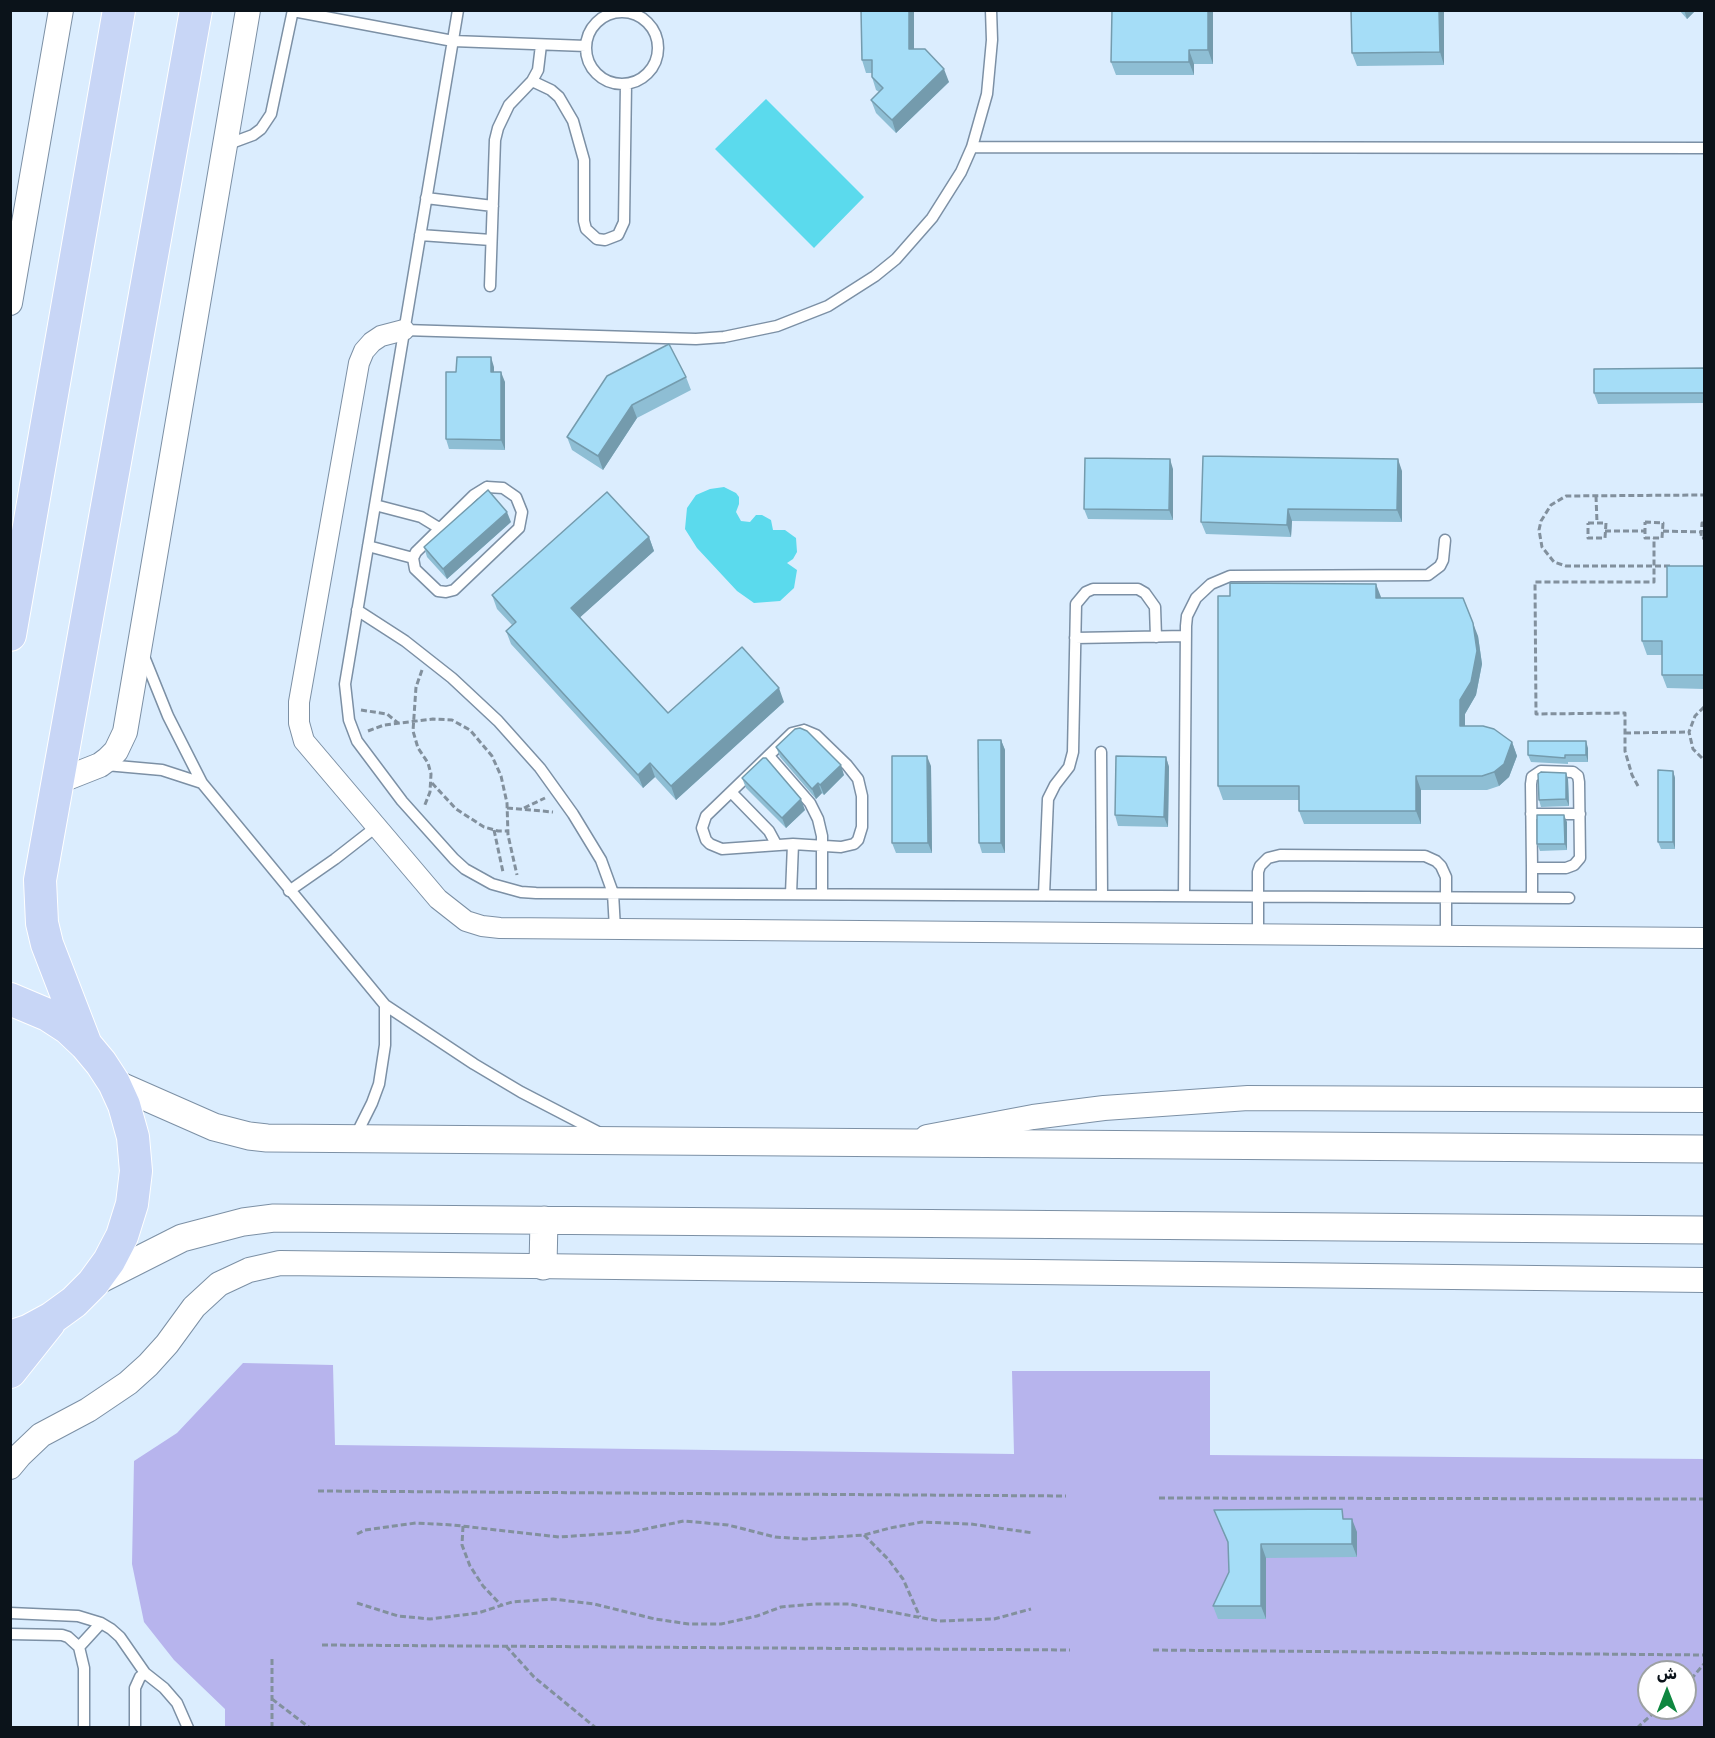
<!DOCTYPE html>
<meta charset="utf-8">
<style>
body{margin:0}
#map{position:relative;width:1715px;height:1738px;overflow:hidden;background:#dbedfe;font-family:Rubik,"Noto Sans Arabic",sans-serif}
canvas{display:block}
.frame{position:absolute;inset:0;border:12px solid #0b131a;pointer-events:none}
.north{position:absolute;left:1637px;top:1660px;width:60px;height:60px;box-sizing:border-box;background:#fff;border:2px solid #9da1a3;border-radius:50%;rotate:0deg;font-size:16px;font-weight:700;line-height:24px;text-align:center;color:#0b131a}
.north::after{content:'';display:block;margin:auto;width:21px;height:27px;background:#0f8740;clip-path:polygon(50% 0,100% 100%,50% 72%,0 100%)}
</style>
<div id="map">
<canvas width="1715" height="1738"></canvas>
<div class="frame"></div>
<div class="north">ش</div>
</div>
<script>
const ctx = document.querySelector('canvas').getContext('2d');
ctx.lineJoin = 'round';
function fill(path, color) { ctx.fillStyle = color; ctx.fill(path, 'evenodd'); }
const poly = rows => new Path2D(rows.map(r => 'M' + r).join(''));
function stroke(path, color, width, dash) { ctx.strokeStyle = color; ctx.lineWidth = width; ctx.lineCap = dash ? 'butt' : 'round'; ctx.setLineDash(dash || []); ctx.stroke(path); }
fill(poly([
 [243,1363,333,1365,335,1445,1014,1454,1012,1371,1210,1371,1210,1455,1704,1459,1704,1727,225,1727,225,1709,174,1660,144,1622,132,1564,134,1461,177,1433],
 [1649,1672,1685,1672,1685,1708,1649,1708]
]), '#b7b4ed');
fill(poly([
 [766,99,864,197,814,248,715,149],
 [724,487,736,493,739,497,739,504,736,512,741,521,750,522,756,515,762,515,771,520,773,530,785,530,796,538,797,552,793,559,787,563,797,570,794,588,780,601,754,603,737,591,697,548,685,529,687,508,696,495,710,489]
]), '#5bdaed');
const service = poly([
 [458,10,345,684,349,720,357,741,402,801,454,859,465,869,492,884,521,892,536,893,1569,898],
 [293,11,453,41,586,46],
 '586 48a36 36 0 1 1 72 0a36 36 0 1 1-72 0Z',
 [532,81,551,90,559,97,573,121,584,160,584,221,586,229,597,239,605,240,618,235,624,222,626,84],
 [226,145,253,135,261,129,271,114,293,10],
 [972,147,1704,148],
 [426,198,493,206],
 [420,235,491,240],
 [490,286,495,140,498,128,509,105,532,81,538,70,541,45],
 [404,330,696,339,724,337,777,326,828,306,875,276,896,259,932,218,961,172,972,147,987,94,992,40,991,10],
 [487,487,503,488,516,497,522,512,519,528,454,590,446,592,438,591,415,569,413,558,416,552,474,495,487,487],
 [375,505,421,517,439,528],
 [368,546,413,558],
 [357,610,405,641,452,678,498,721,540,768,573,814,601,860,613,893,615,929],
 [1075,638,1186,636],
 [143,654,168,716,202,783,385,1005,474,1064,521,1092,600,1133],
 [804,730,816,735,847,765,858,779,862,796,862,827,858,840,854,844,841,847,793,844,722,849,710,844,706,840,702,828,706,816,792,733,804,730],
 [1101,752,1102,895],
 [769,756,810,803,818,819,822,836,822,894],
 [106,765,162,770,202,783],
 [731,792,769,831,776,844],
 [1531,814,1580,814],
 [1532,868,1566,868,1574,865,1580,858,1579,782,1578,776,1573,772,1541,771,1532,777,1531,784,1532,868,1532,897],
 [289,891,335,859,376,827],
 [791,894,793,844],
 [1044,895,1048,799,1055,785,1069,767,1073,752,1076,604,1086,592,1093,589,1138,589,1145,593,1155,607,1156,637],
 [1184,896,1186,626,1187,616,1196,598,1211,584,1230,576,1428,575,1440,566,1443,560,1445,540],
 [1258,935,1258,872,1260,866,1268,858,1280,855,1425,856,1436,861,1441,866,1446,877,1446,936],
 [355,1137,372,1103,379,1084,385,1045,385,1005],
 [10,1613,78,1616,101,1623,111,1629,120,1637,145,1673,164,1688,177,1703,188,1728],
 [10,1634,62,1635,68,1637,79,1647,84,1668,84,1728],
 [79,1647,101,1623],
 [135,1728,135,1688,140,1677,145,1673]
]);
const minor = poly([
 [404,330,381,336,372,342,364,351,359,363,299,702,299,723,304,741,438,899,466,921,482,926,500,928,1704,938]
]);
const tertiary = poly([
 [10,303,61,10],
 [57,782,100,765,108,759,116,751,125,732,248,10],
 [927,1137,1033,1117,1104,1108,1248,1098,1704,1100],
 [10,1467,20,1455,41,1435,88,1410,128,1383,148,1365,167,1344,194,1307,219,1284,249,1270,280,1263,1704,1280]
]);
const secondary = poly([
 [114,1083,214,1127,249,1136,267,1138,1704,1149],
 [543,1266,544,1220],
 [93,1283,182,1238,243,1222,274,1218,1704,1230]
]);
const primary = poly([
 [10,635,119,10],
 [10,999,48,1015,68,1028,86,1045,101,1063,114,1083,124,1105,133,1137,136,1171,132,1204,122,1236,109,1261,93,1283,74,1302,52,1318,28,1331,10,1337],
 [86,1045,47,944,42,923,40,880,196,10],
 [10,1372,49,1323]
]);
stroke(service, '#7c90a5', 13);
stroke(minor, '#7c90a5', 22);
stroke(tertiary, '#7c90a5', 26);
stroke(secondary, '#7c90a5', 29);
stroke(primary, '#fff', 34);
stroke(poly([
 [1596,496,1597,523],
 [1645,522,1663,523,1662,538,1645,538,1645,522],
 [1588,523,1606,523,1605,538,1588,538,1588,523],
 [1704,523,1702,523,1701,538,1704,538],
 [1605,531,1645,531],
 [1663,531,1702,532],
 [1670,566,1566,566,1554,562,1542,547,1539,530,1541,521,1551,505,1566,496,1704,495],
 [422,670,416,687,413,731,418,748,428,763,431,774,430,792,424,807],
 [1704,707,1695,716,1689,732,1693,749,1704,760],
 [361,710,387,714,398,723],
 [368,731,384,725,433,719,452,720,470,730,492,756,501,776,507,803,508,835,517,875],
 [1625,733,1689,732],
 [432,783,456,809,484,827,498,831,508,831],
 [1638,786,1632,775,1625,751,1625,713,1536,714,1535,582,1654,582,1654,538],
 [507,808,553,812],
 [524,808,545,798],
 [494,830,503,872],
 [318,1491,1066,1496],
 [1159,1498,1704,1499],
 [463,1526,462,1545,470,1566,483,1586,501,1605],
 [357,1534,365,1530,416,1523,453,1525,559,1537,631,1532,684,1521,728,1525,775,1537,805,1539,864,1535,890,1528,922,1522,971,1524,1033,1533],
 [864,1535,888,1559,903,1579,920,1617],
 [357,1603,398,1616,430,1619,478,1613,512,1602,553,1599,594,1604,655,1619,689,1624,721,1624,757,1616,781,1607,815,1604,849,1604,939,1621,994,1619,1031,1609],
 [322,1645,1070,1650],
 [506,1646,534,1677,596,1728],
 [1153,1650,1704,1655],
 [1685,1686,1704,1664],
 [272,1699,310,1728],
 [272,1728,272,1659],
 [1637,1728,1659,1708]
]), '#82909d', 3, [6, 3]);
stroke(service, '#fff', 10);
stroke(minor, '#fff', 20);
stroke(tertiary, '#fff', 24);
stroke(secondary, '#fff', 27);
stroke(primary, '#c8d6f6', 32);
fill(poly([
 [861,10,932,10,931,12,914,12,914,49,949,82,896,133,876,113,871,100,879,92,876,90,872,77,872,73,866,73,862,60],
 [1213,10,1213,64,1194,64,1194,75,1116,75,1111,62],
 [1351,10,1444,10,1444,65,1357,66,1352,53],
 [1679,10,1696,10,1687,19],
 [494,367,494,372,505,382,505,450,449,449,446,439,456,372],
 [1704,368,1704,403,1598,404,1594,393],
 [686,377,691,390,637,418,603,470,572,450,567,437],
 [1173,469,1173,520,1088,519,1084,509],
 [1402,471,1402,522,1292,521,1291,537,1206,534,1201,522],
 [511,522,447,579,427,557,424,547],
 [649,537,654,551,580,617,668,713,784,702,676,800,655,777,643,788,511,644,506,631,512,625,497,609,492,595],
 [1704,566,1704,689,1667,688,1662,675,1662,655,1647,655,1642,641,1667,597],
 [1381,598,1478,636,1482,664,1476,695,1465,714,1465,726,1512,742,1517,756,1509,777,1499,786,1487,790,1421,790,1421,824,1304,824,1299,811,1299,800,1223,800,1218,786],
 [1001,740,1005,750,1005,853,982,853,979,843],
 [776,747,844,775,824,795,822,793,816,799,780,757],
 [1588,748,1588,762,1568,762,1568,764,1531,762,1528,755],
 [1166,757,1169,767,1168,827,1118,826,1115,815],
 [931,766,932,853,896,853,892,843],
 [1673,771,1675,778,1675,849,1661,849,1658,842],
 [1566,773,1568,779,1569,806,1541,807,1539,800],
 [742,778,805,810,786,828,746,788],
 [1567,822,1567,850,1540,851,1537,844],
 [1214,1510,1346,1519,1357,1532,1357,1557,1266,1558,1266,1619,1218,1619,1213,1606,1229,1572,1228,1544]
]), '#8ebed4');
fill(poly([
 [909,10,913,10,914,12,914,63,909,49],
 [1208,10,1213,10,1213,64,1208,50],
 [1439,10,1444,10,1444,65,1440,52],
 [1684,10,1696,10,1687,19],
 [1189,50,1194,64,1194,75,1189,62],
 [944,69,949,82,896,133,892,120],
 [491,357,494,367,494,382,491,372],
 [501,372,505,382,505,450,501,440],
 [632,405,637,418,603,470,598,456],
 [1170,459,1173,469,1173,520,1169,510],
 [1398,459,1402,471,1402,522,1397,510],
 [1288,509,1292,521,1291,537,1287,525],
 [507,512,511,522,447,579,443,569],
 [649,537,654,551,576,621,571,608],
 [1376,584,1381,597,1381,611,1376,598],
 [1473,623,1478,636,1482,664,1476,695,1465,714,1465,739,1460,726,1460,700],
 [779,688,784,702,676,800,671,786],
 [1001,740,1005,750,1005,853,1001,843],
 [1586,741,1588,748,1588,762,1586,755],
 [1512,742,1517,756,1509,777,1499,786,1494,772],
 [927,756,931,766,932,853,928,843],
 [1166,757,1169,767,1168,827,1164,817],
 [650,763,655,777,643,788,638,775],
 [841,765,844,775,824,795,820,785],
 [1673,771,1675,778,1675,849,1673,842],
 [1566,773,1568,779,1569,806,1566,799],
 [1416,776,1421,790,1421,824,1416,811],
 [818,783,822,793,816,799,812,789],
 [801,799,805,810,786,828,782,818],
 [1564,815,1567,822,1567,850,1565,844],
 [1352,1519,1357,1532,1357,1557,1352,1544],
 [1261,1544,1266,1558,1266,1619,1261,1606]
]), '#749bad');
const building = poly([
 [861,10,909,10,909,49,925,49,944,69,892,120,871,100,883,88,872,77,872,60,862,60,861,10],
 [1112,10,1208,10,1208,50,1189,50,1189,62,1111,62,1112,10],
 [1351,10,1439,10,1440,52,1352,53,1351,10],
 [669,344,686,377,632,405,598,456,567,437,607,376,669,344],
 [457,357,491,357,491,372,501,372,501,440,446,439,446,372,456,372,457,357],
 [1704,368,1704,393,1594,393,1594,369,1704,368],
 [1203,456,1398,459,1397,510,1288,509,1287,525,1201,522,1203,456],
 [1085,458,1170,459,1169,510,1084,509,1085,458],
 [488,490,507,512,443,569,424,547,488,490],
 [607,492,649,537,571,608,668,713,742,647,779,688,671,786,650,763,638,775,506,631,516,622,492,595,607,492],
 [1667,566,1704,566,1704,675,1662,675,1662,641,1642,641,1642,597,1667,597,1667,566],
 [1230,583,1376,584,1376,598,1463,598,1473,623,1477,651,1471,682,1460,700,1460,726,1483,726,1494,729,1512,742,1504,764,1494,772,1482,776,1416,776,1416,811,1299,811,1299,786,1218,786,1218,596,1230,596,1230,583],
 [800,728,807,731,841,765,820,785,818,783,812,789,776,747,795,729,800,728],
 [978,740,1001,740,1001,843,979,843,978,740],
 [1528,741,1586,741,1586,755,1565,755,1565,758,1528,755,1528,741],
 [892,756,927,756,928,843,892,843,892,756],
 [1116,756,1166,757,1164,817,1115,815,1116,756],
 [763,758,766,758,801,799,782,818,742,778,763,758],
 [1658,770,1673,771,1673,842,1658,842,1658,770],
 [1541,772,1566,773,1566,799,1539,800,1538,774,1541,772],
 [1537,815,1564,815,1565,844,1537,844,1537,815],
 [1342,1509,1343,1519,1352,1519,1352,1544,1261,1544,1261,1606,1213,1606,1229,1572,1228,1542,1214,1510,1342,1509]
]);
fill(building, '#a5ddf7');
stroke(building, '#749bad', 1.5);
</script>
